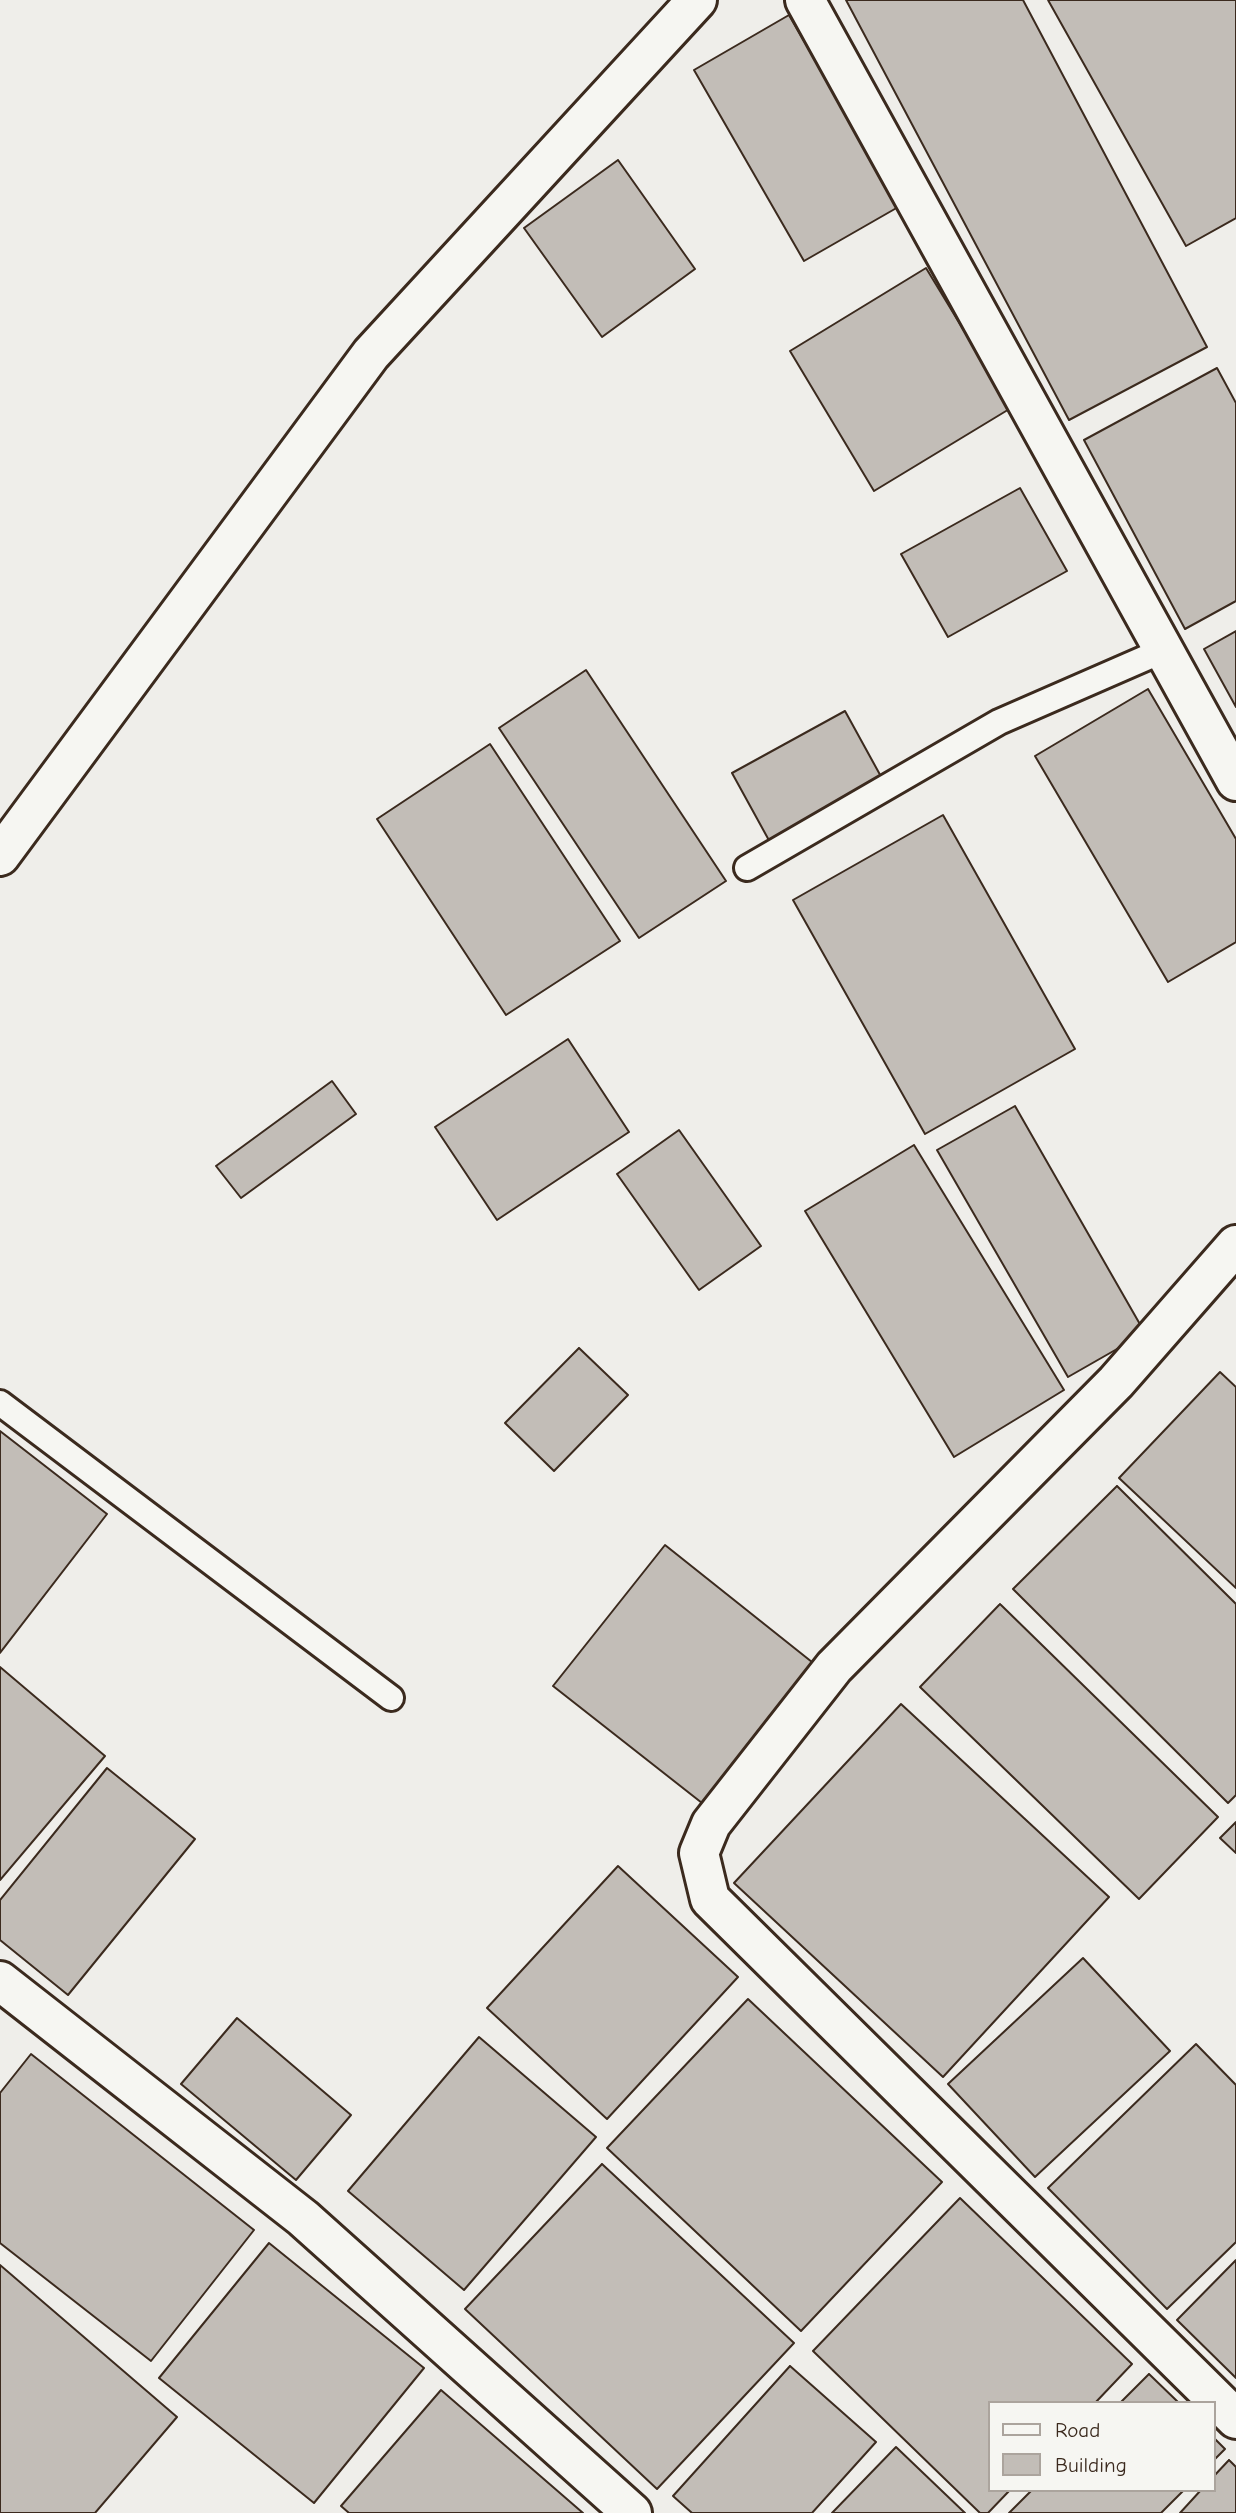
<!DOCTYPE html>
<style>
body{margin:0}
#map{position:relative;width:1236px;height:2513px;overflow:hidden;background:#efeeea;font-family:"Comic Neue",sans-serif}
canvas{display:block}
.legend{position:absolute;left:988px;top:2401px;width:228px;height:91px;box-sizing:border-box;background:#f6f6f2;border:2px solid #aba49d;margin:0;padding:9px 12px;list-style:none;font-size:21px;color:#3b2a1e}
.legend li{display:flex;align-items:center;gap:14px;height:35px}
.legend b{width:35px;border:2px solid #aba49d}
</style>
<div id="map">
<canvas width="1236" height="2513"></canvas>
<ul class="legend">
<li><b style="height:9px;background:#f6f6f2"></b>Road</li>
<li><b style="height:19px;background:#c2bdb7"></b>Building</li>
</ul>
</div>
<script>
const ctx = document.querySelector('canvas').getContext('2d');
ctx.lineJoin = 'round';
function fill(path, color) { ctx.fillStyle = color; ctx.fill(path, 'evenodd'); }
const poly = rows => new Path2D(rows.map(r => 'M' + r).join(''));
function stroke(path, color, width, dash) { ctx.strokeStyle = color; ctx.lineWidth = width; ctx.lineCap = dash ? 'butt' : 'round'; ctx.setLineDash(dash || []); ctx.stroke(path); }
const building = poly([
 [846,0,1023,0,1207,347,1069,420,846,0],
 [1048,0,1236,0,1236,218,1186,246,1048,0],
 [789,15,900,206,804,261,694,70,789,15],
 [618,160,695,269,602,337,524,228,618,160],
 [926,268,1011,408,874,491,790,351,926,268],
 [1217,368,1236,403,1236,601,1185,629,1084,440,1217,368],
 [1020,488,1067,571,948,637,901,554,1020,488],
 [1236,631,1236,707,1204,649,1236,631],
 [586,670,726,881,639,938,499,728,586,670],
 [1148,689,1236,839,1236,942,1168,982,1035,756,1148,689],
 [845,711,884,782,771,844,732,773,845,711],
 [490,744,620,941,506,1015,377,819,490,744],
 [943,815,1075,1049,925,1134,793,900,943,815],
 [568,1039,629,1132,497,1220,435,1127,568,1039],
 [332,1081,356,1114,241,1198,216,1166,332,1081],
 [1015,1106,1145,1333,1068,1377,937,1150,1015,1106],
 [679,1130,761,1246,699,1290,617,1174,679,1130],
 [914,1145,1064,1390,954,1457,805,1211,914,1145],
 [579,1348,628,1395,554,1471,505,1423,579,1348],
 [1220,1372,1236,1387,1236,1588,1119,1478,1220,1372],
 [0,1431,107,1514,0,1653,0,1431],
 [1117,1486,1236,1604,1236,1795,1228,1803,1013,1589,1117,1486],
 [665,1545,827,1674,716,1814,553,1686,665,1545],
 [1000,1604,1218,1817,1139,1899,920,1687,1000,1604],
 [0,1667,105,1756,0,1880,0,1667],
 [901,1704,1109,1897,943,2077,734,1883,901,1704],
 [107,1768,195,1839,68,1995,0,1940,0,1900,107,1768],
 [1236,1822,1236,1853,1220,1838,1236,1822],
 [618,1866,738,1977,607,2119,487,2008,618,1866],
 [1083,1958,1170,2051,1035,2177,948,2084,1083,1958],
 [748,1999,942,2182,801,2331,607,2148,748,1999],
 [237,2018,351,2115,296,2180,181,2084,237,2018],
 [479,2037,596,2137,464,2290,348,2191,479,2037],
 [1196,2044,1236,2085,1236,2242,1167,2309,1048,2188,1196,2044],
 [31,2054,254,2230,151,2361,0,2243,0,2093,31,2054],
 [602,2164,794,2343,657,2489,465,2309,602,2164],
 [960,2198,1132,2364,1095,2403,989,2403,989,2490,1010,2490,988,2513,980,2513,813,2351,960,2198],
 [269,2243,424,2368,314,2503,159,2378,269,2243],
 [1236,2260,1236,2378,1177,2320,1236,2260],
 [0,2265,177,2417,95,2513,0,2513,0,2265],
 [790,2366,876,2442,812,2513,692,2513,673,2496,790,2366],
 [1149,2374,1179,2403,1120,2403,1149,2374],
 [441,2390,583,2513,349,2513,341,2506,441,2390],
 [1213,2437,1225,2449,1213,2461,1213,2437],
 [896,2447,965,2513,832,2513,896,2447],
 [1229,2460,1236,2467,1236,2513,1180,2513,1201,2490,1213,2490,1213,2477,1229,2460],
 [1032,2490,1184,2490,1161,2513,1009,2513,1032,2490]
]);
fill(building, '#c2bdb7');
stroke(building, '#3b2a1e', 2);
const service = poly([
 [747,868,999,722,1164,650],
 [0,1403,391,1698]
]);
const minor = poly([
 [805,0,1236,781],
 [0,856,371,354,697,0],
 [1236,1245,1116,1382,834,1667,711,1824,699,1853,710,1899,1236,2419],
 [0,1981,303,2218,632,2513]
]);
stroke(service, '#3b2a1e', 30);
stroke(minor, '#3b2a1e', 44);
stroke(service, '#f6f6f2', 24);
stroke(minor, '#f6f6f2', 38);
</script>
